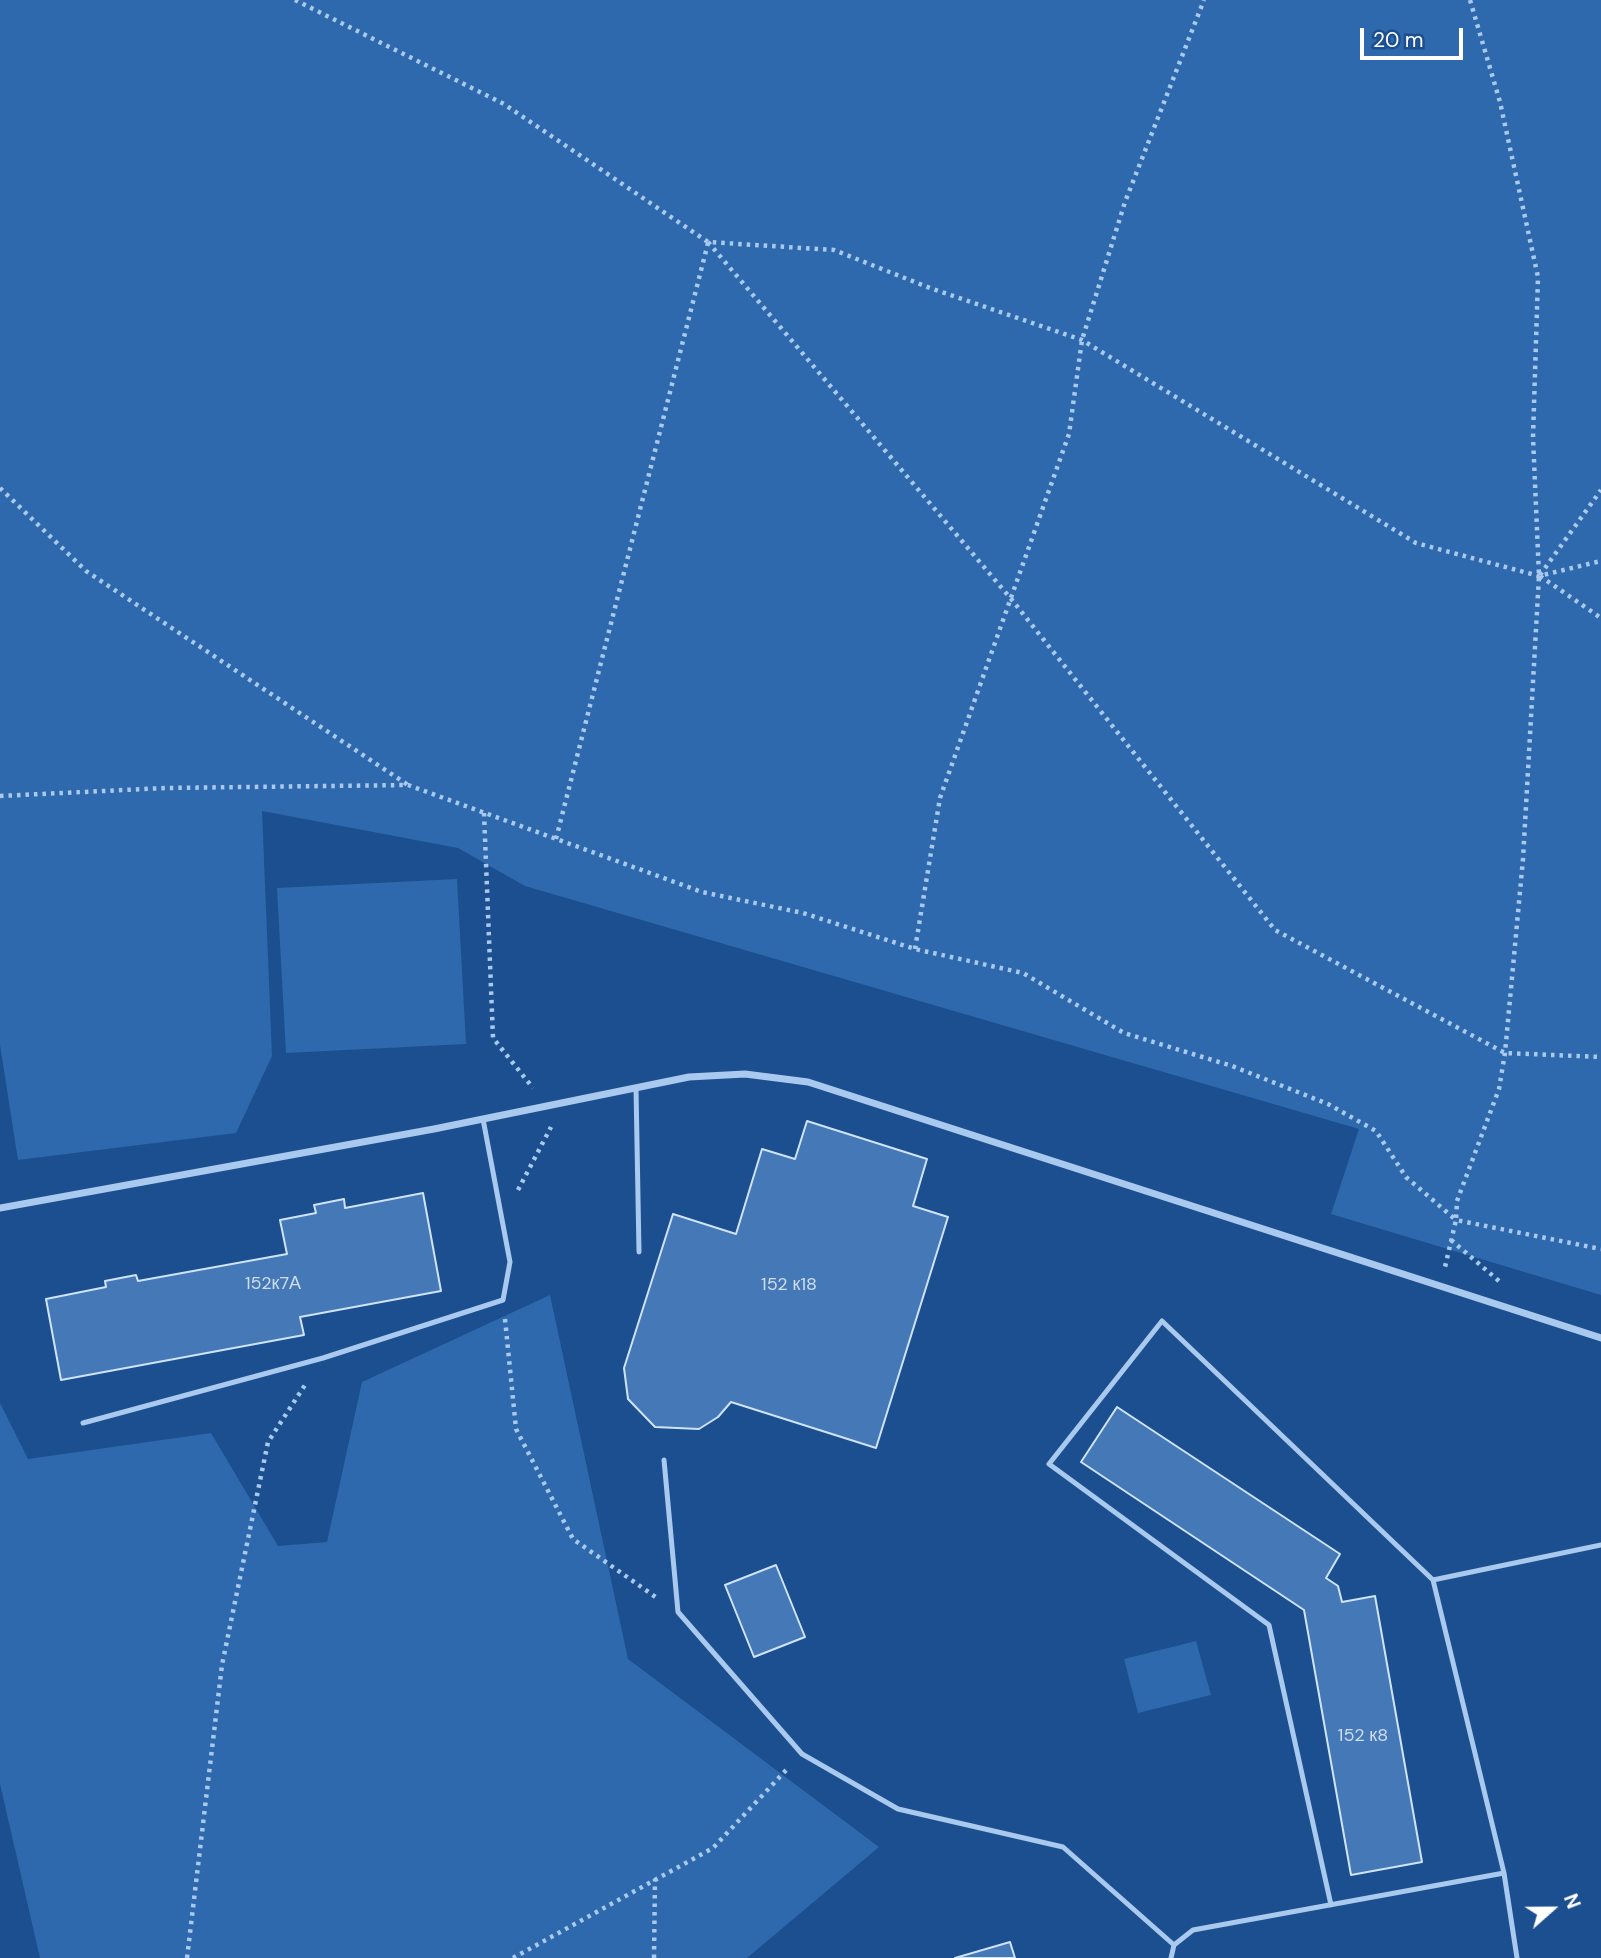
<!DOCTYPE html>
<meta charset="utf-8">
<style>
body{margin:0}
#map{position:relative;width:1601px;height:1958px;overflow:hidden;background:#1b4f8f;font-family:"DM Sans",sans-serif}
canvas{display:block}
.north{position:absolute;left:1517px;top:1874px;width:70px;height:70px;-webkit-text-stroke:5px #1b4f8f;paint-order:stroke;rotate:69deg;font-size:19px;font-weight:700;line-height:28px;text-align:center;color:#fff}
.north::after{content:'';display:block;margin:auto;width:24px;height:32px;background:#fff;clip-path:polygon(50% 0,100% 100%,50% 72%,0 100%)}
.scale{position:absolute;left:1360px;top:28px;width:103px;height:32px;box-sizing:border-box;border:4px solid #fff;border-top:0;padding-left:9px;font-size:21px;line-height:24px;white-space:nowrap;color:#fff;-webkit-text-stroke:5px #1b4f8f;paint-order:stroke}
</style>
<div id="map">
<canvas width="1601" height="1958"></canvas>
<div class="north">N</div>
<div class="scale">20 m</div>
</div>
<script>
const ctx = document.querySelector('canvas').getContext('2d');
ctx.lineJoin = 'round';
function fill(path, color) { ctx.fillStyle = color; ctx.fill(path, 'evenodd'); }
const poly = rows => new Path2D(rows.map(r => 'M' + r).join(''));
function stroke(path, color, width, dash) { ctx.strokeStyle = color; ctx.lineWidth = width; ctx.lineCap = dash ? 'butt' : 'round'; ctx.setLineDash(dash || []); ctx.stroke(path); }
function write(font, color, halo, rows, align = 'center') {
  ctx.font = font + ' "DM Sans",sans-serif'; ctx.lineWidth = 6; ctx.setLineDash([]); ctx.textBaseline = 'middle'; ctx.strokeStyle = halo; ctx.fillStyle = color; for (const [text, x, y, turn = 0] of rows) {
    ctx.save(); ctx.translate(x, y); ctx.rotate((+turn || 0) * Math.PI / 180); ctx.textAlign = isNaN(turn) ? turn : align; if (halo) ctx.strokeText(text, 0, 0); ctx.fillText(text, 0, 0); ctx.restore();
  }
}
fill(poly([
 [0,0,1601,0,1601,1295,1331,1214,1359,1129,525,886,458,848,262,811,272,1056,236,1133,18,1160,0,1045],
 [457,879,466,1044,286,1053,277,888],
 [550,1295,628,1659,879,1847,747,1958,40,1958,0,1784,0,1403,28,1459,211,1433,278,1546,327,1542,362,1382],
 [1196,1641,1211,1695,1138,1713,1124,1659]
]), '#2e69ad');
const building = poly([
 [807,1121,927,1159,913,1206,948,1217,876,1448,731,1402,718,1417,699,1429,655,1427,628,1399,624,1368,673,1214,736,1234,762,1149,795,1159,807,1121],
 [423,1193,441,1291,300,1317,304,1335,61,1380,46,1299,106,1287,105,1281,136,1275,138,1281,287,1254,280,1220,316,1213,314,1205,344,1199,345,1208,423,1193],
 [1117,1407,1340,1554,1326,1578,1338,1586,1342,1602,1375,1596,1422,1862,1351,1875,1304,1610,1081,1462,1117,1407],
 [776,1565,805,1637,754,1657,725,1585,776,1565],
 [1010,1942,1015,1958,955,1958,1010,1942]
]);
fill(building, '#4478b7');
stroke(building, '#cfe3fa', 2);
stroke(poly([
 [295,0,504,104,708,242,834,250,930,288,1082,340,1416,543,1539,576,1601,561],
 [1470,0,1500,102,1538,277,1533,437,1539,576,1523,859,1505,1053,1499,1089,1457,1201,1456,1220,1601,1249],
 [708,242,1012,600,1275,930,1505,1053,1601,1057],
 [0,488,86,571,408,785],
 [1540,575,1601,490],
 [1540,576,1601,618],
 [0,796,165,788,408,785,702,892,803,913,915,949,1023,973,1124,1033,1232,1066,1328,1104,1376,1131,1406,1177,1456,1220,1445,1267],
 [484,813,493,1038,533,1088],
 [556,839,708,243],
 [915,949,940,798,1069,434,1082,340,1125,202,1204,0],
 [518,1190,551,1127],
 [1451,1240,1499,1281],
 [505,1319,516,1429,573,1539,657,1598],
 [187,1958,222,1665,268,1442,305,1385],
 [513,1958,713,1848,789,1767],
 [654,1958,655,1879]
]), '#a9c9ee', 4.5, [3.5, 5]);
stroke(poly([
 [636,1088,639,1252],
 [83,1423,323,1358,503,1300,510,1262,483,1119],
 [664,1460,678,1612,802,1754,898,1809,1063,1847,1174,1945],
 [1433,1580,1504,1873,1517,1958],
 [1331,1905,1269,1625,1049,1464,1162,1321,1433,1580,1601,1545],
 [1171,1958,1174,1945,1193,1930,1504,1873]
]), '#a9c9ee', 5);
stroke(poly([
 [0,1208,434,1129,689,1077,745,1074,808,1082,1601,1338]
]), '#a9c9ee', 7);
write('18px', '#d0dded', null, [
 ["152к7А",273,1284],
 ["152 к18",789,1285],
 ["152 к8",1363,1736]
]);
</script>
